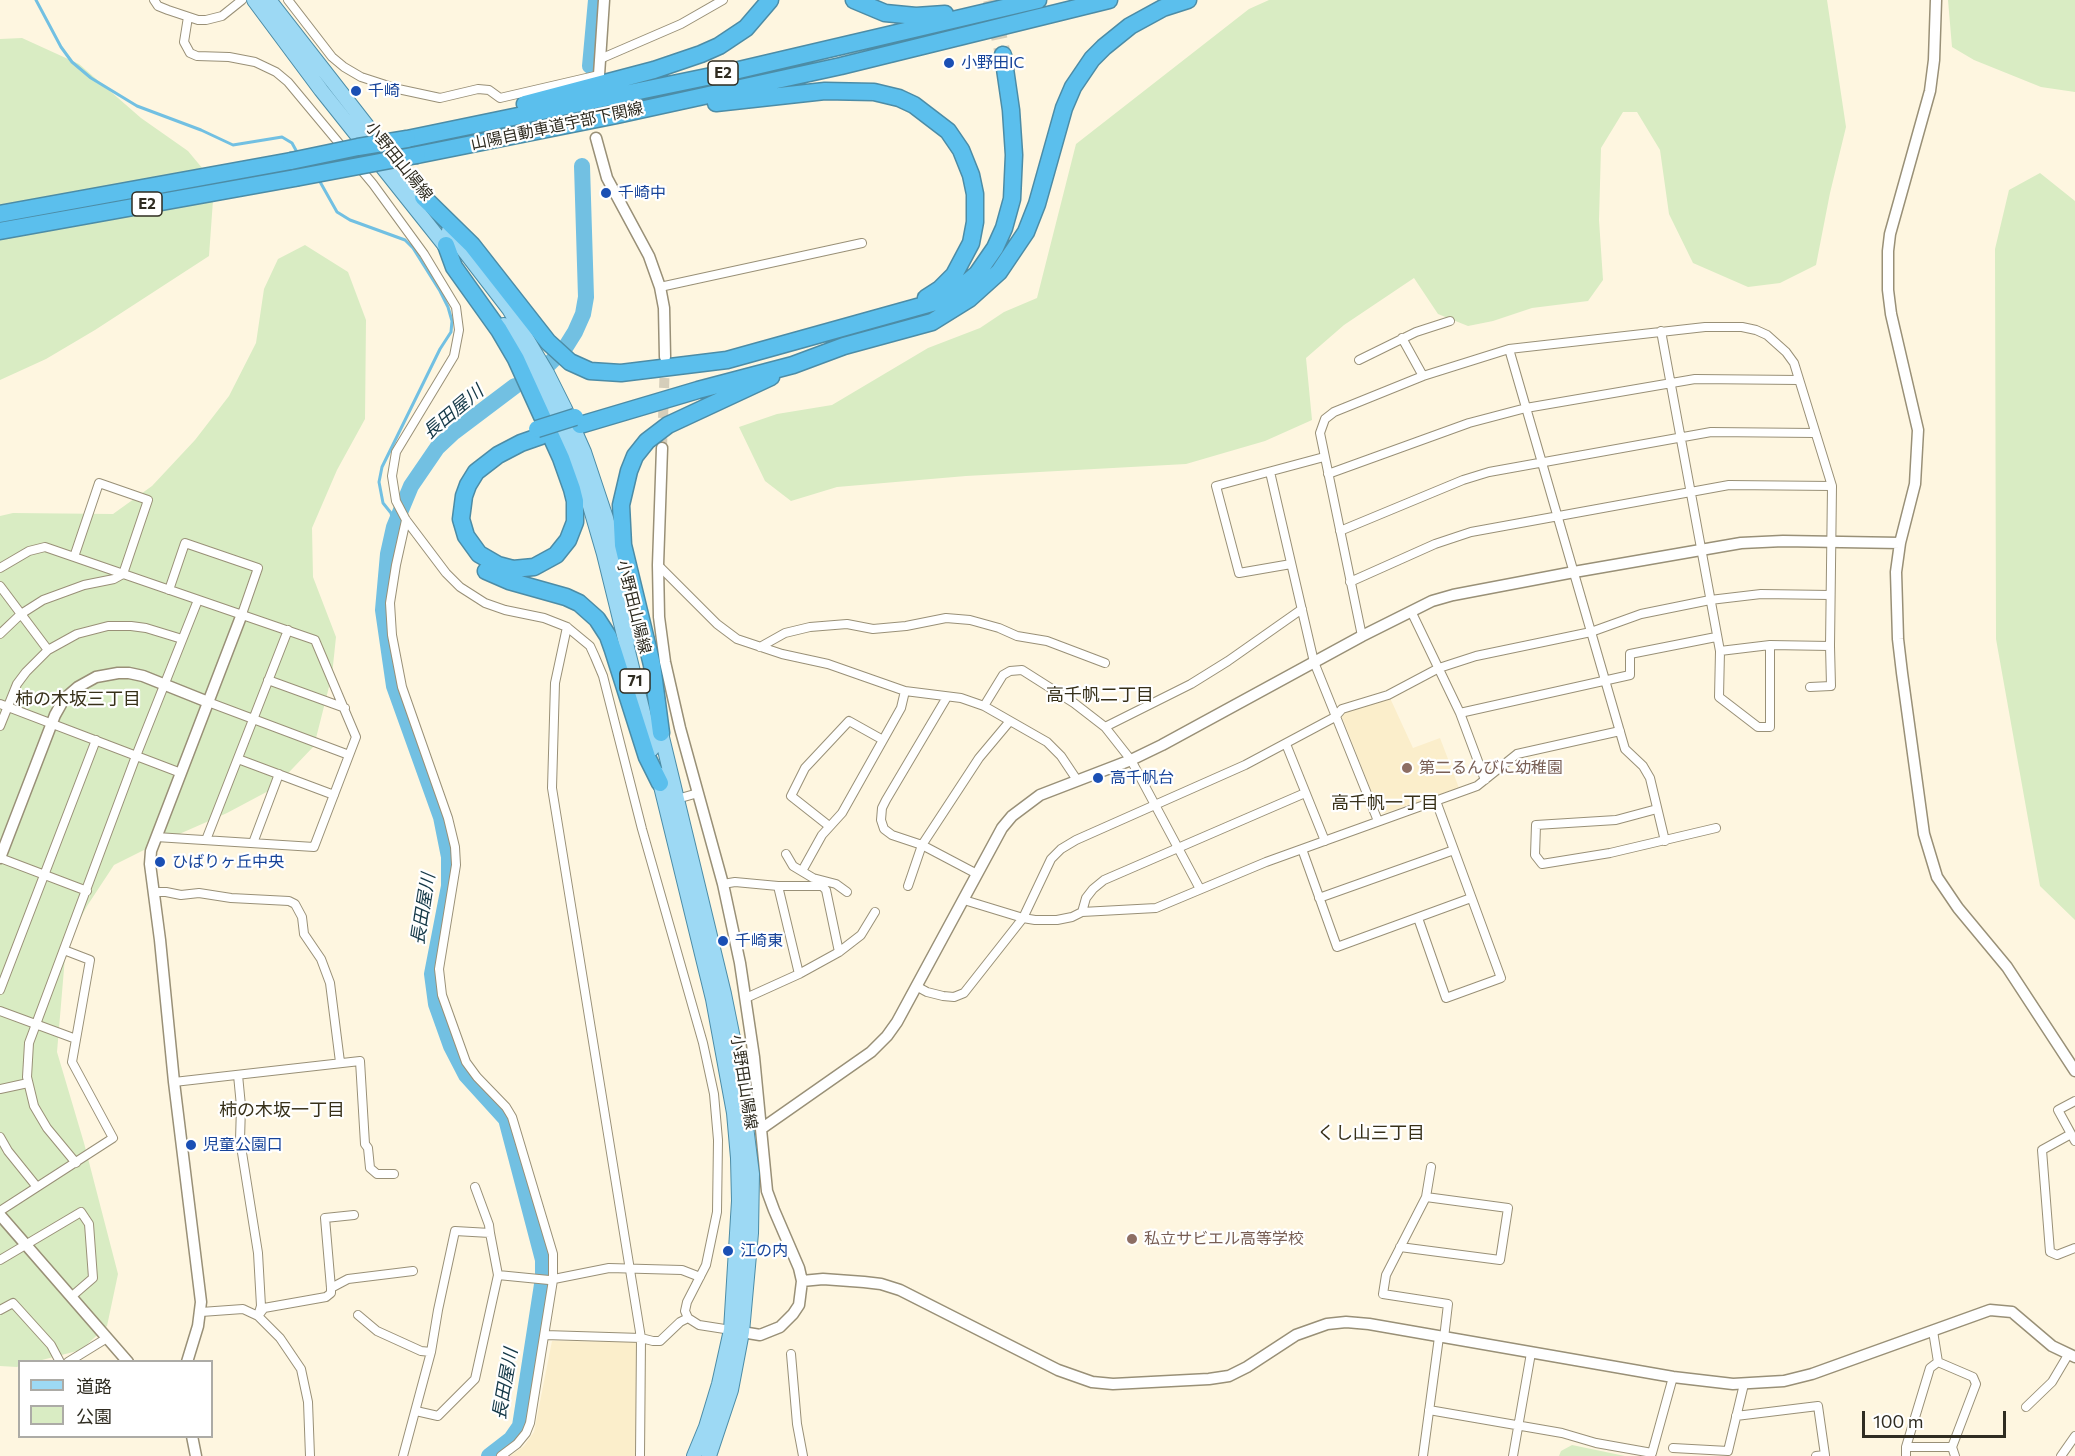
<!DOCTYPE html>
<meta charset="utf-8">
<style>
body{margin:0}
#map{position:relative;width:2075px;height:1456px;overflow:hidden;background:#fef6e0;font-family:Commissioner,"Noto Sans JP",sans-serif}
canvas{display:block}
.legend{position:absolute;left:18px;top:1360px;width:195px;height:78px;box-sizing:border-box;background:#fff;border:2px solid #acaba6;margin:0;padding:8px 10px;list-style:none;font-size:18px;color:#2f2c21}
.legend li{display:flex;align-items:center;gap:12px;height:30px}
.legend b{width:30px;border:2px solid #acaba6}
.scale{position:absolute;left:1862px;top:1411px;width:144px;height:27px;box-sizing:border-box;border:3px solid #2f2c21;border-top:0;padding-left:8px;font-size:18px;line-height:21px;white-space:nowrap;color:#2f2c21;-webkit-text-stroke:4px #fff;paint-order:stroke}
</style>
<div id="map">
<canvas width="2075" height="1456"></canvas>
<ul class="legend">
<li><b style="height:8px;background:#9dd9f4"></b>道路</li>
<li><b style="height:16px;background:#d9ecc3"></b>公園</li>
</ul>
<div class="scale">100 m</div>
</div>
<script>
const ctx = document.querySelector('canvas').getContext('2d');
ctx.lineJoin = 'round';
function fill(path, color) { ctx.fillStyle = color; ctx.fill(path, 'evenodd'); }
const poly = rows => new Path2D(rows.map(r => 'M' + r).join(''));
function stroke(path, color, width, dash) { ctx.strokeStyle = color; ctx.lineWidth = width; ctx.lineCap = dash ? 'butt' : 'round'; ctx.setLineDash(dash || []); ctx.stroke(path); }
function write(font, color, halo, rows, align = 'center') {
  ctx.font = font + ' Commissioner,"Noto Sans JP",sans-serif'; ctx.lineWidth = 4.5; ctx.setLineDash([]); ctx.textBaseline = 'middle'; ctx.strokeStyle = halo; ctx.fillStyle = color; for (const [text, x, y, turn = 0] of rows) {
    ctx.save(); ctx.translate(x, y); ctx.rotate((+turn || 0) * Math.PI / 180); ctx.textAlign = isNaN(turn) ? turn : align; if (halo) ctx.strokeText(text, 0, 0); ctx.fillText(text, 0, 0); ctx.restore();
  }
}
fill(poly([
 [1390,698,1413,748,1440,738,1459,788,1385,813,1379,811,1342,717,1345,712],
 [552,1341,646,1342,645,1456,510,1456,524,1446,534,1432]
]), '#fbeecb');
fill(poly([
 [1269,0,1827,0,1846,127,1830,193,1816,265,1780,283,1748,287,1693,263,1669,214,1660,150,1637,112,1623,112,1601,148,1599,220,1603,280,1588,301,1532,308,1493,321,1468,326,1438,314,1414,278,1344,325,1306,358,1312,420,1265,441,1186,464,966,476,837,487,791,501,765,481,739,427,777,414,832,405,928,348,980,328,1004,312,1037,298,1076,144,1249,9],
 [1948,0,2075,0,2075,92,2041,87,1974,60,1952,47],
 [22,38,79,64,141,118,188,151,208,175,213,200,209,256,95,330,46,359,0,380,0,39],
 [2040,173,2075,201,2075,920,2040,886,1996,639,1995,249,2009,190],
 [305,245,348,272,366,320,365,419,337,470,312,528,313,577,336,637,332,675,314,746,274,788,227,813,152,846,114,865,87,906,66,945,57,1052,84,1143,118,1274,107,1326,81,1350,38,1361,20,1362,19,1366,17,1367,0,1366,0,516,13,513,113,514,152,486,195,440,229,396,256,343,264,289,278,259],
 [1572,1445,1625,1456,1559,1456,1561,1451]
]), '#d9ecc3');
stroke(poly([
 [36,0,61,47,72,62,91,78,137,106,201,130,233,145,282,137,292,143,298,154],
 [319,180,337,212,350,220,405,240,413,248,440,291,448,307,452,321,451,332,440,349,382,467,379,482,383,503,391,513,394,527]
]), '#72c0e2', 3);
stroke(poly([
 [590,66,596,0],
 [549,364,565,348,575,332,583,314,586,297,582,166],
 [489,1456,511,1439,520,1426,543,1278,543,1260,506,1119,466,1075,451,1046,436,1004,432,974,449,886,449,857,441,817,394,686,383,610,388,554,394,527,411,486,437,448,454,432,515,386]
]), '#72c0e2', 16);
stroke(poly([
 [662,448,665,362]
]), '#d5ceba', 10, [10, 5]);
stroke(poly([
 [991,0,1003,55]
]), '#d5ceba', 16, [16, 8]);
const minor = poly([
 [154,0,158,6,168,10,198,20,206,20,222,16,242,0],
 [288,0,332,57,344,67,361,77,398,89,440,98,478,89,489,90,500,98,599,75],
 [188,17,184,42,190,53,197,56,229,57,255,62,276,72,288,82,373,184,424,254,456,307,459,330,454,356,396,452,392,476,396,501,406,520,446,573,460,587,485,603,505,610,544,618,567,627,590,646,595,657,603,676,642,829,703,1043,714,1094,718,1140,717,1212,706,1265,687,1302,685,1311,688,1318,699,1325,731,1330],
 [600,59,681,24,723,0],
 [660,287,862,243],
 [1661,331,1720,651,1719,697,1758,727,1770,727,1770,645],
 [1402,338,1423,376],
 [1509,349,1625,749,1643,766,1650,778,1665,841],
 [1359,360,1416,332,1450,321],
 [1270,472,1314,662,1378,821],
 [1328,474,1469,423,1526,408,1695,379,1799,380],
 [406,520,396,565,390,603,392,635,402,687,448,818,455,847,456,865,439,969,442,995,466,1062,477,1077,506,1107,512,1117,553,1254,553,1280,530,1423,526,1433,517,1444,501,1456],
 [1340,531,1463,480,1489,472,1711,432,1815,433],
 [1291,564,1239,573,1216,486,1324,457],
 [658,565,717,624,737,639,782,654,828,664,905,691,961,698,984,706,1047,742,1061,756,1077,780],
 [0,568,29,551,45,547,315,640,356,737,314,847,156,837],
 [1350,582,1435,544,1471,532,1729,485,1832,486],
 [0,586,48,650],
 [169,590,185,543,258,568,242,614],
 [1411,611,1460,713,1485,780],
 [567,627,555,683,552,788,641,1338,640,1456],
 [0,634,21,614,43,600,84,585,114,579,123,574,148,500,99,483,74,557],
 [1362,636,1320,433,1325,419,1334,412,1423,376,1509,349,1705,327,1742,327,1756,330,1767,335,1786,352,1794,363,1832,486,1830,646,1770,645,1720,651],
 [760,647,785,633,810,627,847,624,873,629,906,626,946,618,970,620,999,628,1017,636,1047,641,1105,663],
 [268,680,345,708],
 [1810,687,1831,686,1830,646],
 [947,697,886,800,882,808,881,820,884,829,892,835,922,845,977,874],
 [208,702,349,755],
 [0,704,181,773],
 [984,706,1003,675,1010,671,1022,670,1074,703,1105,727,1131,760,1200,889],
 [1460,713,1630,675,1630,654,1716,637],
 [0,726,17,684,26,672,48,650,77,634,108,626,131,626,146,628,182,639],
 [1105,727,1191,684,1228,661,1302,609],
 [1286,744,1325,841],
 [238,759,334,795],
 [677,799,698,793],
 [1657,809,1616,820,1536,825,1535,855,1542,864,1610,853,1716,828],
 [829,826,791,796,805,768,849,721,883,740],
 [206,840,288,630],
 [253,843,279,774],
 [1302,849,1337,947,1471,898],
 [786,854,793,866,813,878,836,884,847,892],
 [0,858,87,891],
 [802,871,822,835,842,813,901,708,905,691],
 [723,884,735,882,778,886,822,886,826,890,839,952],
 [778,886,799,974],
 [908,886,922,845,979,758,1010,721],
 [154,892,166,892,181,895,199,893,231,898,289,901,295,904,302,917,304,934,321,959,330,983,340,1062],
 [1319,898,1454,850],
 [964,900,1023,918,1035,920,1057,920,1072,917,1082,912,1156,908,1266,862,1477,786,1517,754,1620,731],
 [1082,912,1086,898,1093,889,1104,880,1305,793],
 [1418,918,1446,998,1501,978,1436,801],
 [916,986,927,992,943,996,954,997,964,993,1023,918,1051,859,1061,849,1076,840,1245,765,1335,717,1342,709,1388,695,1439,668,1476,656,1591,632,1641,614,1710,600,1761,594,1830,595],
 [0,990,96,740],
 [746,998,799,974,839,952,861,935,875,912],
 [0,1011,76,1039],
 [238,1075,241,1106,240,1140,258,1253,261,1306,258,1316,280,1338,301,1369,308,1402,310,1456],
 [174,1082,360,1061,365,1144,368,1148,370,1168,377,1174,394,1174],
 [0,1089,28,1083],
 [2075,1101,2058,1110,2075,1141],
 [2071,1134,2042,1150,2050,1252,2057,1255,2075,1248],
 [0,1137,8,1151,37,1187],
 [76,1163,47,1128,34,1106,27,1077,29,1043,136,756,198,600],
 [1431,1167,1426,1197,1386,1275,1383,1294,1448,1304,1444,1338],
 [475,1187,489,1225,490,1233],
 [0,1211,113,1138,72,1062,90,960,64,950],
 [1400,1247,1500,1260,1508,1208,1426,1197],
 [0,1260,81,1212,89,1224,93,1278,71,1297],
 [331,1288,348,1279,413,1271],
 [0,1310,13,1303,51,1345,60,1362],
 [201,1312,243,1309,258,1316,264,1308,326,1297,331,1293,331,1288,325,1218,354,1215],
 [358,1315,377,1331,421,1351,431,1352],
 [545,1335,641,1338,653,1341,660,1341,680,1322,688,1318],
 [791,1354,797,1424,803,1456],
 [68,1362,107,1338],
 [1938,1362,1973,1377,1976,1384,1952,1447,1955,1456],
 [2026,1407,2052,1382,2068,1355],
 [1429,1410,1562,1433,1596,1443,1652,1453,1673,1377],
 [416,1411,438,1416,475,1379,498,1275],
 [1736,1416,1818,1406,1825,1455,1816,1456],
 [1906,1447,1952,1447],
 [1673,1448,1728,1451,1744,1384],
 [403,1456,431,1352,438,1310,455,1231,490,1233,498,1275,549,1280,609,1268,682,1270,700,1277],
 [1423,1456,1439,1337],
 [1513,1456,1531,1353],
 [1906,1456,1906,1447,1930,1368,1938,1362,1933,1331],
 [2061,1456,2075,1436]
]);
const tertiary = poly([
 [1936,0,1934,60,1930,91,1890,234,1888,251,1888,290,1891,314,1918,430,1915,484,1900,543,1896,572,1898,639,1902,673,1924,834,1937,877,1958,908,2007,967,2075,1071],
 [599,75,604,0],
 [596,138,607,178,649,256,660,287,664,308,665,357],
 [662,448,658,565,659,617,665,662,680,728,723,884,740,963,754,1057,767,1191,774,1210,799,1268,802,1281,799,1305,793,1314,780,1327,760,1335,736,1331],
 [0,858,55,715,64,699,78,687,96,677,118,673,129,673,143,676,208,702],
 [761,1129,871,1052,887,1036,897,1022,1002,828,1012,816,1040,795,1131,760,1162,745,1362,636,1432,601,1453,595,1574,572,1741,543,1783,541,1900,543],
 [0,1215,128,1362],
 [802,1281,823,1279,864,1282,881,1284,900,1290,1058,1370,1092,1382,1113,1384,1209,1379,1229,1376,1247,1367,1296,1335,1327,1324,1346,1322,1369,1324,1673,1377,1733,1384,1784,1381,1812,1374,1990,1310,2012,1312,2052,1346,2075,1357],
 [187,1362,198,1326,201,1302,174,1082,160,940,150,864,151,851,242,614],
 [192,1436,196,1456]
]);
const primary = poly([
 [254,0,321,90,450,252],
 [269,0,428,204],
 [449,231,509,309,547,373,565,409,584,452,606,518,638,639],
 [504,325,536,377,573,458,590,506,604,554,652,749],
 [659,725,724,994,738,1063,752,1174,751,1233,742,1332,731,1390,709,1456],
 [658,774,713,999,734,1113,738,1158,739,1201,731,1330,719,1384,706,1427,694,1456]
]);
const motorway = poly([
 [854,0,885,13,916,16,945,14],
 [716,103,825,91,874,92,899,98,914,105,948,131,961,150,971,175,975,194,975,222,971,243,954,275,940,289,926,298],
 [525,104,654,70,701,54,719,46,746,28,770,0],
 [407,139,726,73,1038,0],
 [417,155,617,115,841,66,1109,0],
 [423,197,472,245,548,342,570,362,590,371,621,373,727,360,939,301,952,295,977,274,995,248,1004,228,1012,199,1014,155,1011,110,1003,55],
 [0,214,291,161],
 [0,231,295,178],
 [446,245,454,267,499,330,516,359,561,458,572,489,575,501,575,522,568,540,556,555,534,567,513,569,498,565,479,554,466,536,461,519,464,496,468,485,476,472,498,455,521,443,541,436],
 [580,425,698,390,793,365,844,346,932,322,969,299,999,272,1026,232,1037,204,1064,108,1073,87,1092,59,1104,47,1130,26,1163,8,1188,0],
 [486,571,509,581,566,597,579,603,597,619,608,636,613,650,647,757,660,783],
 [661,733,652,665,623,545,621,505,629,471,635,456,647,441,668,425,771,377]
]);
stroke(minor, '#999077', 10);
stroke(tertiary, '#999077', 13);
stroke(primary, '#4c8ca6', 16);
stroke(motorway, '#4c8ca6', 19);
stroke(minor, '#fff', 8);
stroke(tertiary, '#fff', 10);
stroke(primary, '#9dd9f4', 14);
stroke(motorway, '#5bbfed', 16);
const motorwayBridge = poly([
 [291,161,358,147,407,139],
 [295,178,417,155],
 [537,429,575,417]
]);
stroke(motorwayBridge, '#4c8ca6', 19, []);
stroke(motorwayBridge, '#5bbfed', 16);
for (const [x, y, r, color] of [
 [949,63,6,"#1a4fb4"],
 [356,91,6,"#1a4fb4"],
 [606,193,6,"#1a4fb4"],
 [1407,768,6,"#8d6e63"],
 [1098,778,6,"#1a4fb4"],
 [160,862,6,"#1a4fb4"],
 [723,941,6,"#1a4fb4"],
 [191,1145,6,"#1a4fb4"],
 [1132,1239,6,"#8d6e63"],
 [728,1251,6,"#1a4fb4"]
]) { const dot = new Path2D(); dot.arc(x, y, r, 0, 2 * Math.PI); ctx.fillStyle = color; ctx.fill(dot); stroke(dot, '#fff', 2); }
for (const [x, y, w] of [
 [723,73,30],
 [147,204,30],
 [635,681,30]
]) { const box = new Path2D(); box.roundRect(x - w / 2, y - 12, w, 24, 4.5); ctx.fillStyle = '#fff'; ctx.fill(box); stroke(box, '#2f2c21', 1.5); }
write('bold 15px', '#2f2c21', null, [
 ["E2",723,73],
 ["E2",147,204],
 ["71",635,681]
]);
write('16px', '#164399', '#fff', [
 ["小野田IC",961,63],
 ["千崎",368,91],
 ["千崎中",618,193],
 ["高千帆台",1110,778],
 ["ひばりヶ丘中央",172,862],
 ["千崎東",735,941],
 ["児童公園口",203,1145],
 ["江の内",740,1251]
], 'left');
write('16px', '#2f2c21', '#fff', [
 ["山陽自動車道宇部下関線",557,126,-12],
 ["小野田山陽線",399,161,51],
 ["小野田山陽線",634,607,76],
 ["小野田山陽線",744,1082,81]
]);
write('16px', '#785e54', '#fff', [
 ["第二るんびに幼稚園",1419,768],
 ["私立サビエル高等学校",1144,1239]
], 'left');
write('italic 18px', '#143847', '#fff', [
 ["長田屋川",453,412,-40],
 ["長田屋川",423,909,-81],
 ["長田屋川",505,1384,-80]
]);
write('18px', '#373019', '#fff', [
 ["高千帆二丁目",1100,695],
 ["柿の木坂三丁目",78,699],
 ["高千帆一丁目",1385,803],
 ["柿の木坂一丁目",282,1110],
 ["くし山三丁目",1371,1133]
]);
</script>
